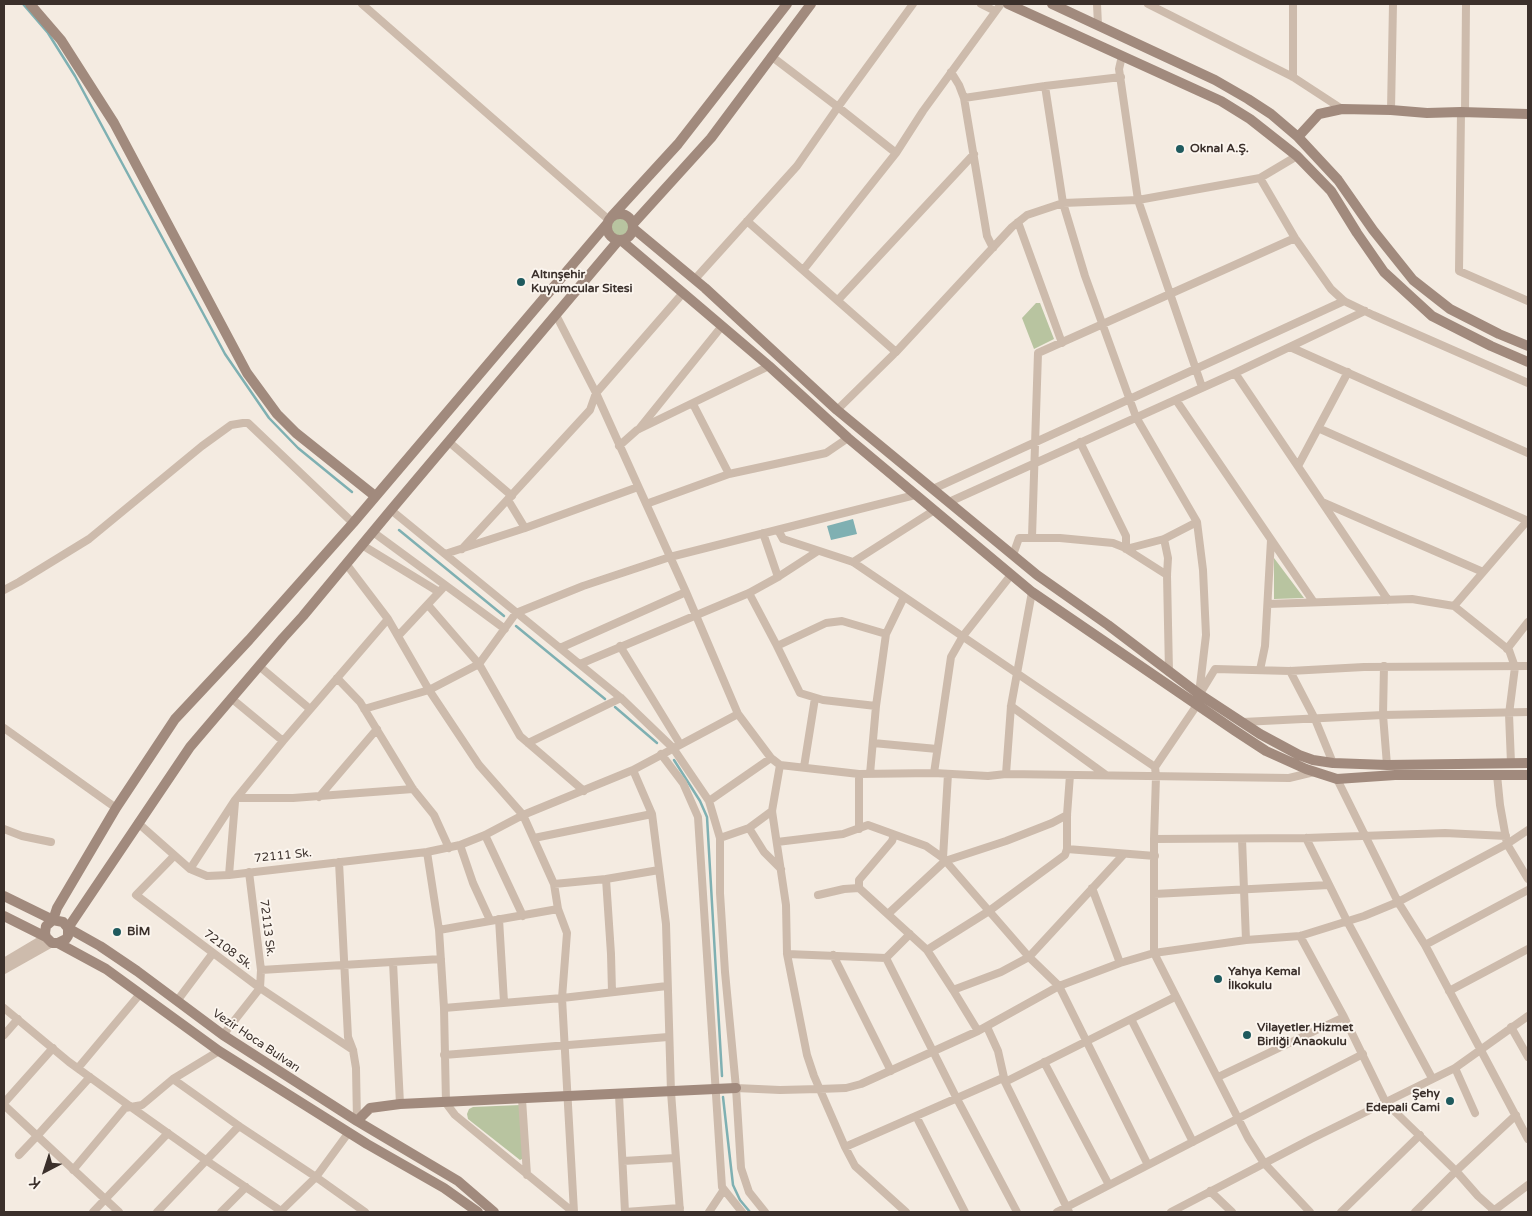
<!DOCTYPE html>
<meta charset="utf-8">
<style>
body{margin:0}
#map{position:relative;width:1532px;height:1216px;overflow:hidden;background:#f4ebe1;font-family:"Varela Round",sans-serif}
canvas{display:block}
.frame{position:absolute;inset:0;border:5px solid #3b302b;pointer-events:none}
.north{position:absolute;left:20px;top:1146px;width:50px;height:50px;-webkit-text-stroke:4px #fbf5ee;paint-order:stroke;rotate:220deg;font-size:14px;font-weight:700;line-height:20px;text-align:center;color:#3b302b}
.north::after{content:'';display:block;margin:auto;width:18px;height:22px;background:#3b302b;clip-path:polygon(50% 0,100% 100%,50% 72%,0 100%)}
</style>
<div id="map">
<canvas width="1532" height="1216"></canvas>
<div class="frame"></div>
<div class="north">K</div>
</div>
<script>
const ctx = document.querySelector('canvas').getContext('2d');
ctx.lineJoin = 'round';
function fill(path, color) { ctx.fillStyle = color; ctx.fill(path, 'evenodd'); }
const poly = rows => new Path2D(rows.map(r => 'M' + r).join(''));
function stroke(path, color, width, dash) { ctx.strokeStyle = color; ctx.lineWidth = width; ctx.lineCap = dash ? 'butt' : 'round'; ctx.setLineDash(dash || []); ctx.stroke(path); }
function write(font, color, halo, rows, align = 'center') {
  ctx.font = font + ' "Varela Round",sans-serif'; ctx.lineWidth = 4; ctx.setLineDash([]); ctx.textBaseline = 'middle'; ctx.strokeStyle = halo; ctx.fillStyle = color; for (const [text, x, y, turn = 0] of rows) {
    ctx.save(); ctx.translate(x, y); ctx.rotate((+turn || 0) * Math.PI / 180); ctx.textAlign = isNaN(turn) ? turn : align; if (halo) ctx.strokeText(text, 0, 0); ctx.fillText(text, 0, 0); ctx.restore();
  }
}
fill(poly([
 '610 227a10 10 0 1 1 20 0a10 10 0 1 1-20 0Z',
 [1036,303,1040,303,1054,339,1034,349,1022,318],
 [1274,558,1304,598,1274,599],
 [520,1105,524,1158,520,1160,468,1119,467,1114,469,1109,473,1107]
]), '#b8c4a0');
fill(poly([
 [853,519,857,534,831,540,827,526]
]), '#7fb0b2');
stroke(poly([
 [23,4,48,33,75,76,225,354,269,418,298,448,352,492],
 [399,530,504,616],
 [516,626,605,699],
 [615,707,657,743],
 [674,760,700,801,707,817,722,1076],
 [723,1097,733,1185,740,1200,750,1212]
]), '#7fb0b2', 2.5);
stroke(poly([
 [362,4,609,220],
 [981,4,995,11],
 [1097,4,1098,25],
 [1148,4,1293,77,1342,109],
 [771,56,838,107,896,153],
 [1122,56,1119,69,1138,200,1202,387],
 [951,72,959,85,964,98,987,236,993,248],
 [1293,77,1293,4],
 [1045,86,1063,203,1085,276,1136,417,1197,522,1203,570,1206,635,1199,694],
 [964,98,1045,86,1121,77],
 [1391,110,1393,4],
 [1461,112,1459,271,1528,301],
 [1465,112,1466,4],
 [1260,178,1295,238,1331,289,1344,301,1373,315,1528,383],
 [747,221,896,352],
 [1018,222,1062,343],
 [804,269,896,153,923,111,1001,4],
 [695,279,797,166,838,107,913,4],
 [838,300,974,154],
 [556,315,596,393,686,592,738,714,771,758,780,765,859,774,934,773,988,776,1006,774,1289,778,1314,772],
 [1290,347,1528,453],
 [1235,373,1388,600],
 [1176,400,1313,601],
 [693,404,729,474],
 [837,410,896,352,1012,227,1027,215,1063,203,1138,200,1260,178,1297,156],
 [1318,428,1528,521],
 [639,429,722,326],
 [449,442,512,496],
 [1080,442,1126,536,1126,549,1164,539,1197,522],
 [619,446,637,430,769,366],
 [1298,466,1348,372],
 [933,489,1344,301],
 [508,500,525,528],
 [949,502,1235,373,1365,311],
 [1322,502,1483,572],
 [646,504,729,474,826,453,848,438],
 [391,510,621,698,673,748,709,801,720,838,720,893,725,972,736,1088,741,1168,749,1192,765,1212],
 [778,530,783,539,853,562,1155,767],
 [373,532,505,629],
 [763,533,778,577],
 [1032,537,1038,353,1295,238],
 [1164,539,1168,558,1167,575,1169,672],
 [362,545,439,592],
 [462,549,590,410,596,393,683,293],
 [445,554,525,528,638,487],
 [1013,555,1019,538,1060,538,1113,543,1123,547,1167,575],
 [853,562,933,511],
 [347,565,388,619,429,690,479,765,523,815,554,884,558,909,567,933,562,998,574,1212],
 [4,590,19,582,89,539,202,446,231,425,243,423,248,423,353,523],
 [749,593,777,646,826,623,842,621,886,634],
 [1268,604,1412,599,1454,606,1509,650,1515,667,1509,714,1511,763],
 [428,605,479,664,520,736,584,791],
 [1454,606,1528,520],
 [399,635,442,589],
 [620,646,680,744],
 [777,646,800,693,823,700,876,706],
 [560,648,686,592],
 [1507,649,1528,622],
 [580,664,749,593,778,577,818,551],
 [259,666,310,709],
 [1384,666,1383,715,1387,765],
 [1260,670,1265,646,1271,540],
 [1290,671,1315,719,1333,763],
 [337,678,360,702,413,789,434,815,449,848],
 [1201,692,1215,669,1290,671,1364,667,1528,666],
 [231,698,283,741],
 [1197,705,1155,767,1156,776,1154,839,1154,953,1248,1138,1264,1163,1310,1212],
 [1011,706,1106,775],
 [364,709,429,690,479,664,516,613,583,586,670,557,915,495],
 [1243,722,1383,715,1528,712],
 [4,728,116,808],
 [528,743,621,698],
 [873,743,937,749],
 [661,754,683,783,698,817,722,1187,742,1212],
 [780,765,772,811,786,905,787,954,886,958],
 [804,767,815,698],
 [633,770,652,814,666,924,671,1092,680,1212],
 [934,773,951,657,963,636,1011,575],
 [859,774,859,829],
 [870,774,876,706,886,634,904,597],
 [1006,774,1011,706,1032,592],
 [1497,775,1500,805,1507,844,1528,879],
 [1337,779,1398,902,1425,945,1528,1139],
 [319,797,377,729],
 [237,798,293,798,413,789],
 [709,801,771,758],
 [138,823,190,869,207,876,229,875,427,852,460,845,485,835,523,815,633,770,738,714],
 [749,828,772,811],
 [4,829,22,836,51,842],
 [485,835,523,916],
 [534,838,652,814],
 [720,838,749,828,764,852,781,869],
 [1306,838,1347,921,1432,1078],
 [1154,839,1306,838,1445,833,1506,836],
 [1242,839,1246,940],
 [777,842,843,834,868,825,926,846,943,858,1029,957,1059,986,1148,1165],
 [460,845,473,883,490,920],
 [1067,849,1155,856],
 [427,852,439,930,444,1008,446,1103,455,1115,573,1212],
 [174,856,136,895,260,988,353,1050],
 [943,858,948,774],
 [339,862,348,1037,353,1050,356,1068,357,1121],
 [190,869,235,800,283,741,388,619],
 [229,875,235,802],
 [554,884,606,879],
 [859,888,927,950,953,990],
 [1092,888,1120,963],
 [1154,894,1329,885],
 [818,895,844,889,859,888,859,880,892,841,894,835],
 [888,914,945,861,1006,841,1052,823,1067,815],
 [499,919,504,1002],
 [439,930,558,909],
 [910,934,886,958,956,1097,1017,1212],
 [1300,936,1344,1017,1386,1103,1456,1171,1478,1196,1496,1212],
 [1425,945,1528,890],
 [927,950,989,911,1065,855,1067,849,1067,815,1070,775],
 [787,954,807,1055,814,1076,845,1147,855,1166,906,1212],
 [833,955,891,1071],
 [4,962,46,937],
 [393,962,400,1104],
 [4,970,52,943],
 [261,970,441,959],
 [1449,991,1528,949],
 [612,992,611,954,606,879,659,870],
 [177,1001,213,953],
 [4,1008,69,1062,131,1107,207,1161,281,1211],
 [444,1008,562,998,667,986],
 [1131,1019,1193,1142],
 [987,1027,998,1051,1005,1082,1069,1212],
 [1511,1027,1528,1057],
 [978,1031,953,990,1001,972,1029,957,1124,854],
 [4,1035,18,1019],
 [223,1035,260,988,261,970,249,872],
 [444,1055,668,1037],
 [1044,1062,1109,1185],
 [78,1068,140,994],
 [1455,1068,1475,1113],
 [1218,1077,1344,1017],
 [173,1079,239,1126,316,1177,365,1212],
 [1005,1082,1175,997],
 [736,1088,780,1090,819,1089,846,1088,861,1084,978,1031,1059,986,1120,963,1154,953,1246,940,1300,936,1364,916,1398,902,1507,844,1528,830],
 [619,1095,625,1212],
 [522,1099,527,1175],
 [4,1103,53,1048],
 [4,1105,119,1212],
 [916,1116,965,1212],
 [845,1147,1003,1078],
 [19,1155,37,1136,90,1077],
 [623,1161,675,1158],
 [73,1170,125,1108,142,1105,173,1079,219,1051],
 [1210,1191,1232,1212],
 [93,1212,168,1133],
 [157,1212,239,1126],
 [221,1212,246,1187],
 [280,1212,316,1177,349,1132],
 [625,1212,680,1208],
 [709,1212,723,1191],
 [1057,1212,1363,1054],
 [1171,1212,1311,1139,1455,1068,1528,1016],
 [1341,1212,1420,1135],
 [1415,1212,1456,1171,1516,1115],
 [1492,1212,1528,1185]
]), '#cdbbac', 8);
stroke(poly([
 [30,4,61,40,114,123,247,373,277,414,296,433,375,496],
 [1008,4,1221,101,1250,119,1297,156,1331,191,1357,233,1384,272,1432,316,1491,346,1528,362],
 [1052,4,1215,80,1248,99,1271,114,1298,137,1338,180,1373,230,1413,280,1450,309,1499,334,1528,346],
 [1298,137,1319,114,1342,109,1391,110,1427,113,1461,112,1528,114],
 '607 227a13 13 0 1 1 26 0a13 13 0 1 1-26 0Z',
 [612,216,678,144,787,4],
 [633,224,711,138,811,4],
 [634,229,705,288,837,410,1037,575,1108,625,1199,694,1260,734,1299,755,1313,760,1333,763,1387,765,1528,763],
 [622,241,769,366,848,438,1032,592,1234,730,1266,751,1306,769,1337,779,1395,775,1528,775],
 [4,896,53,920,63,922,68,928,100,946,137,971,223,1035,357,1121,458,1181,494,1212],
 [4,916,46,937,52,943,58,943,106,969,219,1051,367,1144,444,1188,478,1212],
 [46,937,45,933,46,926,53,920,57,908,116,808,175,719,249,640,353,523,607,224],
 [58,943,66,939,68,936,68,928,190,747,283,638,303,616,391,510,618,241],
 [357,1121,370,1108,400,1104,736,1088]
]), '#a18a7d', 10);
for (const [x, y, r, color] of [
 [1180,149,5,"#1f5a5e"],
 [521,282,5,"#1f5a5e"],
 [117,932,5,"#1f5a5e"],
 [1218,979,5,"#1f5a5e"],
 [1247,1035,5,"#1f5a5e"],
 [1450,1101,5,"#1f5a5e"]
]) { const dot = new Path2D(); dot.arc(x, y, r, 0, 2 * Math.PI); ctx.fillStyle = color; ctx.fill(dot); stroke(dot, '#fbf5ee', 2); }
write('bold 12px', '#3b302b', '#fbf5ee', [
 ["Oknal A.Ş.",1190,149],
 ["Altınşehir",531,275],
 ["Kuyumcular Sitesi",531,289],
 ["BİM",127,932],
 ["Yahya Kemal",1228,972],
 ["İlkokulu",1228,986],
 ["Vilayetler Hizmet",1257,1028],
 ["Birliği Anaokulu",1257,1042],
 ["Şehy",1440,1094,"right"],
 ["Edepali Cami",1440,1108,"right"]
], 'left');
write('12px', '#3b302b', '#fbf5ee', [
 ["72111 Sk.",283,856,-6],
 ["72113 Sk.",267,928,83],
 ["72108 Sk.",228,950,37],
 ["Vezir Hoca Bulvarı",256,1041,34]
]);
</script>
